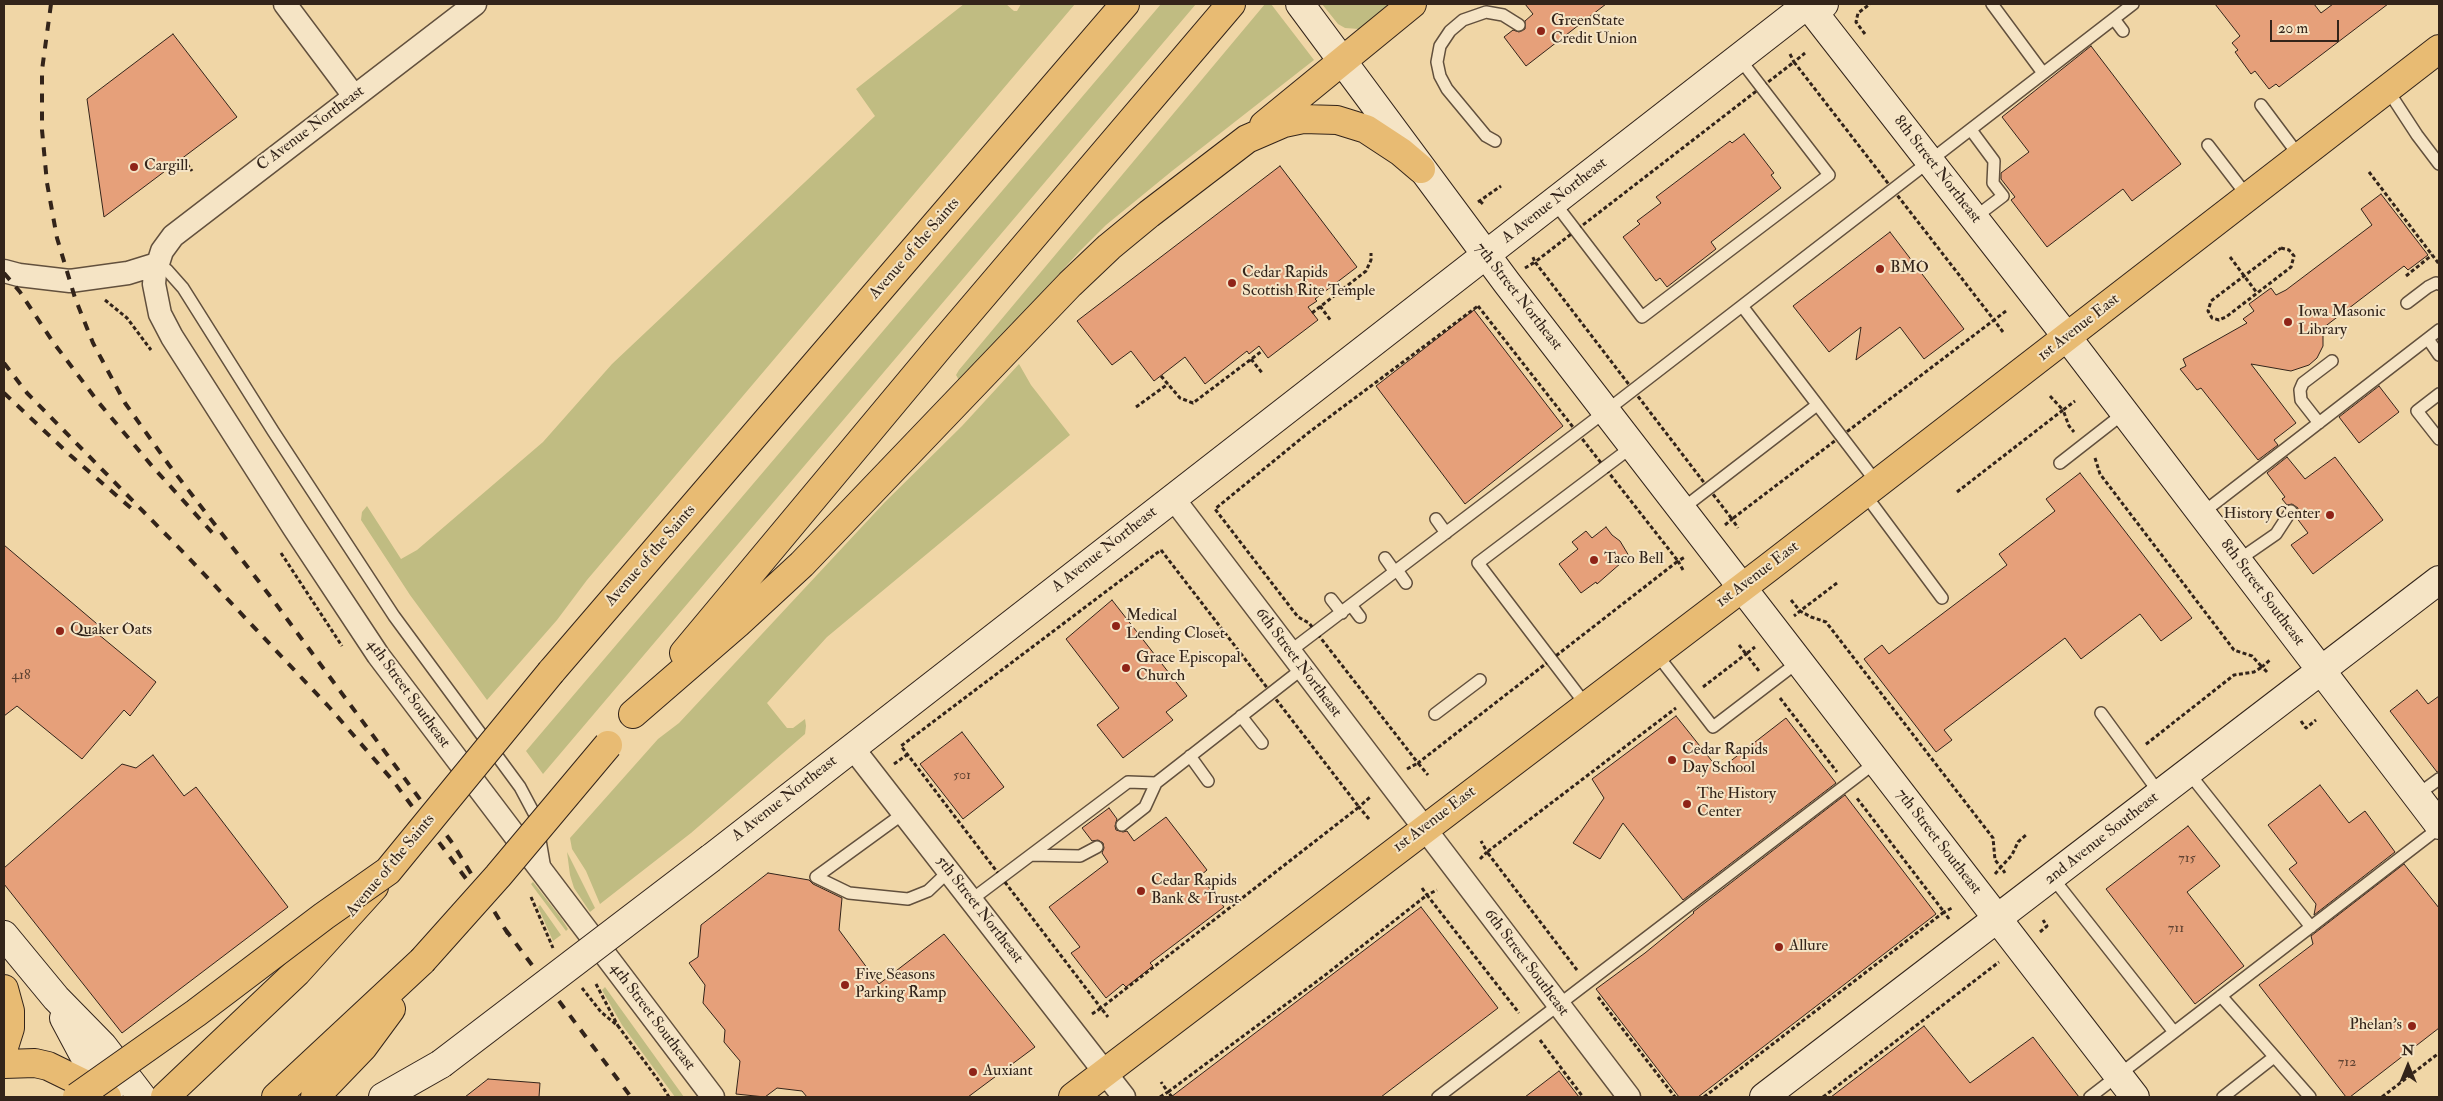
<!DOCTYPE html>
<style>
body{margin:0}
#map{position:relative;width:2443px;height:1101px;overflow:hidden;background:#f0d6a6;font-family:"IM FELL Double Pica",serif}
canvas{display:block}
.frame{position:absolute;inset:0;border:5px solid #33241a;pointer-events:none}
.north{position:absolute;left:2383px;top:1041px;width:50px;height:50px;-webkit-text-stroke:4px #f5e4c5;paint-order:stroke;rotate:0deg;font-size:14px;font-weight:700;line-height:20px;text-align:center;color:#33241a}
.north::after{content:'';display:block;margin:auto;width:18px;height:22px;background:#33241a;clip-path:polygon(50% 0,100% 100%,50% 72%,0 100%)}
.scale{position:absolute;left:2270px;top:20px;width:69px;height:22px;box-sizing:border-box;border:2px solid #33241a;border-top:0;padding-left:6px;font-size:15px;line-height:18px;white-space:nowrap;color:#33241a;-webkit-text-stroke:4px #f5e4c5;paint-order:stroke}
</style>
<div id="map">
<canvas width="2443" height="1101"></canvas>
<div class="frame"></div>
<div class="north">N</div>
<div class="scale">20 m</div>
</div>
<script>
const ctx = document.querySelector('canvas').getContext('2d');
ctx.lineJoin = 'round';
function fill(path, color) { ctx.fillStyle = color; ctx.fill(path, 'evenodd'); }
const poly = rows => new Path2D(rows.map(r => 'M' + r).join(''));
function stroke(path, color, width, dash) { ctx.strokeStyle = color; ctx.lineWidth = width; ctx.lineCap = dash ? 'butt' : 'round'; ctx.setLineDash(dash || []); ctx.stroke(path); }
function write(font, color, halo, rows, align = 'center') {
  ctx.font = font + ' "IM FELL Double Pica",serif'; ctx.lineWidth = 4; ctx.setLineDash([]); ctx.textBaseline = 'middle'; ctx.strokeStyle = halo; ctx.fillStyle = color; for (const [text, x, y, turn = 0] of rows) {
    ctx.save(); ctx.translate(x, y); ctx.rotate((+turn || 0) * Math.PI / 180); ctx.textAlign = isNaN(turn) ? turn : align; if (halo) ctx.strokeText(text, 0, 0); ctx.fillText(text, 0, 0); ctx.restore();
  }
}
fill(poly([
 [964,4,1006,4,1014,11,1017,11,1021,4,1075,4,587,580,557,620,487,700,410,595,361,520,362,512,367,506,401,559,417,550,543,442,612,364,875,116,856,89],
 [1161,4,1196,4,543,774,526,751],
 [1265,4,1271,4,1314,60,1172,171,1106,225,1079,252,960,382,956,375,959,370],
 [1322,4,1399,4,1359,29,1345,28,1338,24],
 [1019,364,1031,385,1070,435,827,637,767,703,787,728,793,728,805,719,806,726,805,734,691,833,600,904,586,871,572,849,570,838,658,739,679,723,885,502,962,426],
 [567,852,595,908,590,912,574,888,570,875],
 [533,882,561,918,568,929,566,931,531,884],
 [540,905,561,935,553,941,538,907],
 [605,987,684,1097,675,1097,622,1025,602,990]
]), '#c0bc82');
const building = poly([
 [1525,4,1606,4,1526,66,1504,37,1513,30,1519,32,1525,29,1525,21,1533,14,1525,4],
 [2215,4,2314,4,2321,13,2333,4,2388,4,2279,87,2276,84,2269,89,2255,71,2251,74,2235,52,2238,50,2232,43,2240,36,2215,4],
 [173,34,237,117,104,217,87,99,173,34],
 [2091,46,2181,164,2132,201,2123,189,2047,247,2011,200,2015,197,2001,179,2001,173,2029,152,2002,117,2091,46],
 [1744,134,1774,173,1771,175,1781,188,1711,242,1716,249,1667,287,1660,278,1656,281,1623,237,1640,224,1637,221,1661,203,1656,197,1730,141,1732,143,1744,134],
 [1280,166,1357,267,1315,299,1317,301,1308,307,1318,320,1268,358,1259,346,1249,354,1247,351,1205,384,1185,357,1154,381,1131,351,1112,365,1077,321,1280,166],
 [2381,194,2428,255,2408,270,2404,266,2323,328,2323,346,2317,358,2309,365,2291,371,2251,364,2296,423,2274,440,2278,445,2258,460,2201,388,2197,390,2180,369,2186,366,2183,359,2247,323,2243,319,2254,311,2249,304,2271,288,2276,295,2286,290,2372,225,2361,209,2381,194],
 [1890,232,1964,329,1924,359,1900,327,1856,360,1861,327,1829,352,1793,306,1890,232],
 [1474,310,1563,426,1465,504,1376,386,1474,310],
 [2379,386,2399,412,2359,443,2339,417,2379,386],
 [2287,457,2305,479,2335,457,2383,520,2313,574,2291,545,2308,533,2296,517,2298,508,2292,504,2287,505,2282,499,2285,497,2267,473,2287,457],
 [2080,473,2192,618,2161,641,2140,614,2081,659,2065,638,1944,730,1952,740,1936,752,1864,659,1882,645,1889,654,2007,565,1999,554,2055,511,2046,499,2080,473],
 [1606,527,1612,535,1620,541,1629,556,1597,584,1596,582,1581,593,1559,564,1578,549,1572,542,1586,531,1592,538,1606,527],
 [4,545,103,629,98,634,156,682,130,716,124,710,82,759,17,706,4,716,4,545],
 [1112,600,1187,696,1166,712,1173,720,1123,758,1097,725,1119,708,1066,639,1112,600],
 [2417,690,2428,704,2439,696,2439,772,2437,772,2390,711,2417,690],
 [1676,716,1719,770,1786,718,1836,783,1683,900,1623,823,1600,859,1573,843,1604,798,1592,779,1676,716],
 [962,732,1004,787,963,819,920,764,962,732],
 [153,755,184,796,196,787,288,907,122,1033,4,884,4,868,122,764,136,768,153,755],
 [2320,785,2349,823,2365,811,2395,852,2314,915,2316,904,2289,869,2297,863,2268,825,2320,785],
 [1845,795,1936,914,1698,1097,1679,1097,1596,989,1645,953,1694,913,1693,912,1845,795],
 [1109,808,1117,819,1115,826,1116,830,1123,832,1127,831,1134,841,1166,817,1207,870,1200,876,1224,907,1150,963,1153,966,1126,987,1123,984,1106,998,1071,953,1080,947,1049,907,1108,862,1102,853,1104,848,1103,843,1098,840,1092,841,1082,828,1109,808],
 [2188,826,2220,866,2187,892,2244,966,2195,1004,2106,889,2188,826],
 [2404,864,2439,908,2439,1028,2350,1097,2346,1097,2259,985,2313,944,2311,936,2404,864],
 [768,873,809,880,813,884,842,898,839,930,879,984,944,934,1035,1047,968,1097,807,1097,802,1091,777,1088,765,1097,736,1094,740,1061,724,1042,725,1030,703,1003,705,985,689,963,698,957,701,925,768,873],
 [1421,907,1498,1008,1381,1097,1171,1097,1421,907],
 [1924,1026,1970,1083,2033,1037,2079,1097,1831,1097,1924,1026],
 [1559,1071,1579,1097,1525,1097,1559,1071],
 [488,1079,540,1083,539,1097,465,1097,488,1079]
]);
fill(building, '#e6a07a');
stroke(building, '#33241a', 1);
const lane = poly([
 [1992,4,2043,73],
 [2114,19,2123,31],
 [2387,89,2417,135,2439,164],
 [2261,105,2300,157],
 [1971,130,1994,161,1993,183,2003,196,1974,218],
 [1495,141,1486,136,1447,89,1440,76,1437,62,1440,46,1450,31,1463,20,1486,12,1503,15,1519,25],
 [2208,145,2248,197],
 [1554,202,1642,317,1829,175,1739,58],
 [157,264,167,270,183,288,273,431,394,616,520,787,536,817,545,869],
 [2407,303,2428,287,2436,283,2439,284],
 [1742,306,1877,483],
 [2428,339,2439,355],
 [2439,394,2417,411,2439,439],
 [2319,423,2301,400,2300,390,2303,383,2332,361],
 [2060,463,2124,413],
 [1864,493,1942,598],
 [1682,509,1817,405],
 [2201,514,2439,330],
 [1436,519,1446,533],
 [1385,558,1395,572],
 [2237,561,2276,534,2291,511],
 [1397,570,1406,583],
 [1331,599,1342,613],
 [1351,605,1360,617],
 [1289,652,1606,411,2133,4],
 [1655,652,1713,727,1798,662],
 [1586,705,1478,563,1633,446],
 [2101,713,2160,794],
 [1435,714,1480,680],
 [1241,716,1262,743],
 [1190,756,1208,781],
 [2188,772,2311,927],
 [2417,795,2439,779],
 [904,813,816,877,849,893,908,899,928,891,949,871],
 [1122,825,1145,807,1156,783],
 [1031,855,1080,856,1097,847],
 [2052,877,2174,1032],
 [971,900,1128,782,1156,783,1302,669],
 [2221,996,2310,1097],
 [1438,1097,1876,762],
 [2090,1097,2439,828],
 [2223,1097,2274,1057]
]);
const street = poly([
 [285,4,354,96],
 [475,4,173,236,162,251,155,273,154,284,160,314,172,337,294,528,378,655,713,1097],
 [4,271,19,275,70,281,128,273,157,264],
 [1173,498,1629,1097],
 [852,747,1124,1097]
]);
const secondary = poly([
 [1300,4,1507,283,2135,1097],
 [1807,4,2067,337,2439,825],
 [711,858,1808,4,1824,4],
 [4,935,56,998,103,1046,142,1097],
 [64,1018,96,1078,109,1097],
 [383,1097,441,1064],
 [1764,1097,2439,580]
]);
const primary = poly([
 [1073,1097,1768,568,2439,49]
]);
const highway = poly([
 [1264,125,1412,4],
 [684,653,940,346,1231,4],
 [551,672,1125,4],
 [633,714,737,624,802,564,1070,284,1109,247,1149,214,1247,139,1284,123,1303,119,1337,120,1366,129,1401,152,1421,169],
 [4,989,10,1011,10,1028,4,1047],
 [4,1064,35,1063,48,1066,87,1085,107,1097],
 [165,1097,297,972,374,887],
 [276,1097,422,961],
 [315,1097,363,1047,391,1009]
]);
stroke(lane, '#62503d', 14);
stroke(street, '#62503d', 25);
stroke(secondary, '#33241a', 30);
stroke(primary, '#33241a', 30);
stroke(highway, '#33241a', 30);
stroke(poly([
 [1865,34,1856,22,1858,13,1870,4],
 [1790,54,1794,62,1805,53],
 [1794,62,1994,320,1732,519,1535,262,1794,62],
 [187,164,192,171],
 [2369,172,2439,264],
 [1480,201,1484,205],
 [1478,202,1501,186],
 [2281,248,2289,250,2294,256,2291,267,2226,317,2219,320,2212,318,2208,311,2211,301,2281,248],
 [2230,257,2257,293],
 [1525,268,1535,262,1532,255],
 [2406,276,2432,255],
 [105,300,127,318,151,350],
 [1320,306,1331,321],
 [1478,306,1678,561,1418,763,1309,623,1298,617,1215,509,1308,433,1478,306],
 [1312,313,1366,271,1371,260,1371,253],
 [2003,332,1994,320,2006,311],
 [1251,359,1263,374],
 [1161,376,1180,398,1193,403,1262,351],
 [2050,396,2063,410,2075,401],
 [1136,407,1168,384],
 [2095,458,2100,474,2234,650,2252,656,2262,667,2254,672,2234,675,2145,745],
 [1957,492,2063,410,2069,426,2074,432],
 [1725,525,1732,519,1738,528],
 [1161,550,1359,807,1101,1008,901,746,1161,550],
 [281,553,342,646],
 [1683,570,1678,561,1685,557],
 [1837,583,1800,611,1811,617,1826,622,1993,838,1995,860,2001,867,2012,855,2018,842,2026,835],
 [1791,600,1800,611,1794,616],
 [1739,645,1746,654,1755,647],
 [2267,672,2262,667,2271,659],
 [1703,687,1746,654,1759,671],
 [1780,698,1837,772],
 [2301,721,2306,728,2316,720],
 [894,764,908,754],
 [1407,769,1418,763,1428,775],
 [1369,819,1359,807,1370,797],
 [1480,859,1487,852,1481,841],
 [1995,874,2001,867,2005,873],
 [1422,888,1427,895,1437,890],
 [531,897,553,948],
 [1949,919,1944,912,1952,908],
 [2040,932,2047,926,2043,920],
 [1577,970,1487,852,1676,708],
 [596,984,618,1026],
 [582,988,601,1012,618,1026,659,1081,669,1097],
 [1598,997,1675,1097],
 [1092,1014,1101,1008,1108,1017],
 [1540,1040,1583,1097],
 [1160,1097,1168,1092,1161,1082],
 [1172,1097,1168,1092,1324,976,1427,895,1519,1013],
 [1704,1097,1944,912,1856,797],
 [1823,1097,1999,962],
 [2382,1097,2439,1053]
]), '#33241a', 3, [4, 2.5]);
stroke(lane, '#f5e4c5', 11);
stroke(street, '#f5e4c5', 22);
stroke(secondary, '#f5e4c5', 28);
stroke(primary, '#e8bb73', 28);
stroke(highway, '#e8bb73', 28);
stroke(poly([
 [51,4,42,70,42,130,47,183,57,238,75,298,93,343,125,403,169,465,270,596,453,844,508,934],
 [4,273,20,292,53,342,99,403,152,466,218,539],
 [4,363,27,393,187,556,330,708,394,782,470,884],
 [4,393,70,455,132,509],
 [505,929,631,1097]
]), '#33241a', 4, [9, 9]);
const secondaryBridge = poly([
 [441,1064,711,858]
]);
const highwayBridge = poly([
 [422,961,498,876,608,745],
 [77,1097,196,1013,324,916,388,871,551,672]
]);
stroke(secondaryBridge, '#33241a', 30, []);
stroke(highwayBridge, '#33241a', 30, []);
stroke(secondaryBridge, '#f5e4c5', 28);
stroke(highwayBridge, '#e8bb73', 28);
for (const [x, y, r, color] of [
 [1541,31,5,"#8f2418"],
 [134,167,5,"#8f2418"],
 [1880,269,5,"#8f2418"],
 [1232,283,5,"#8f2418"],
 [2288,322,5,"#8f2418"],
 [2330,515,5,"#8f2418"],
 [1594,560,5,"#8f2418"],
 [1116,626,5,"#8f2418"],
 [60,631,5,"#8f2418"],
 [1126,668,5,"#8f2418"],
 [1672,760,5,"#8f2418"],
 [1687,804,5,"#8f2418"],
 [1141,891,5,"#8f2418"],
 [1779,947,5,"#8f2418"],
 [845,985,5,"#8f2418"],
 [2412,1026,5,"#8f2418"],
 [973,1072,5,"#8f2418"]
]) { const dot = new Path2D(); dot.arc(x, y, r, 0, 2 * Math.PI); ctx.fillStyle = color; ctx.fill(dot); stroke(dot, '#f5e4c5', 2); }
write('14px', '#604332', null, [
 ["418",21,676],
 ["501",962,776],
 ["715",2187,859],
 ["711",2176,929],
 ["712",2347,1063]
]);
write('16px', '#33241a', '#f5e4c5', [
 ["GreenState",1551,22],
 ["Credit Union",1551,40],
 ["Cargill",144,167],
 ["BMO",1890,269],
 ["Cedar Rapids",1242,274],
 ["Scottish Rite Temple",1242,292],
 ["Iowa Masonic",2298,313],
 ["Library",2298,331],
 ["History Center",2320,515,"right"],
 ["Taco Bell",1604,560],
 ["Medical",1126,617],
 ["Lending Closet",1126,635],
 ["Quaker Oats",70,631],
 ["Grace Episcopal",1136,659],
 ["Church",1136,677],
 ["Cedar Rapids",1682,751],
 ["Day School",1682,769],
 ["The History",1697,795],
 ["Center",1697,813],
 ["Cedar Rapids",1151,882],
 ["Bank & Trust",1151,900],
 ["Allure",1789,947],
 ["Five Seasons",855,976],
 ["Parking Ramp",855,994],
 ["Phelan's",2402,1026,"right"],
 ["Auxiant",983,1072]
], 'left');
write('16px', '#33241a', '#f5e4c5', [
 ["C Avenue Northeast",311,129,-37],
 ["8th Street Northeast",1937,170,52],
 ["A Avenue Northeast",1555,201,-38],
 ["Avenue of the Saints",915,249,-49],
 ["7th Street Northeast",1518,297,52],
 ["1st Avenue East",2079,328,-38],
 ["A Avenue Northeast",1105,550,-38],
 ["Avenue of the Saints",651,556,-49],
 ["1st Avenue East",1758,575,-37],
 ["8th Street Southeast",2262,593,53],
 ["6th Street Northeast",1298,663,53],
 ["4th Street Southeast",408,694,54],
 ["A Avenue Northeast",785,799,-38],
 ["1st Avenue East",1435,820,-37],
 ["2nd Avenue Southeast",2102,839,-38],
 ["7th Street Southeast",1938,842,52],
 ["Avenue of the Saints",391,866,-50],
 ["5th Street Northeast",979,910,52],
 ["6th Street Southeast",1526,963,53],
 ["4th Street Southeast",652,1017,53]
]);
</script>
